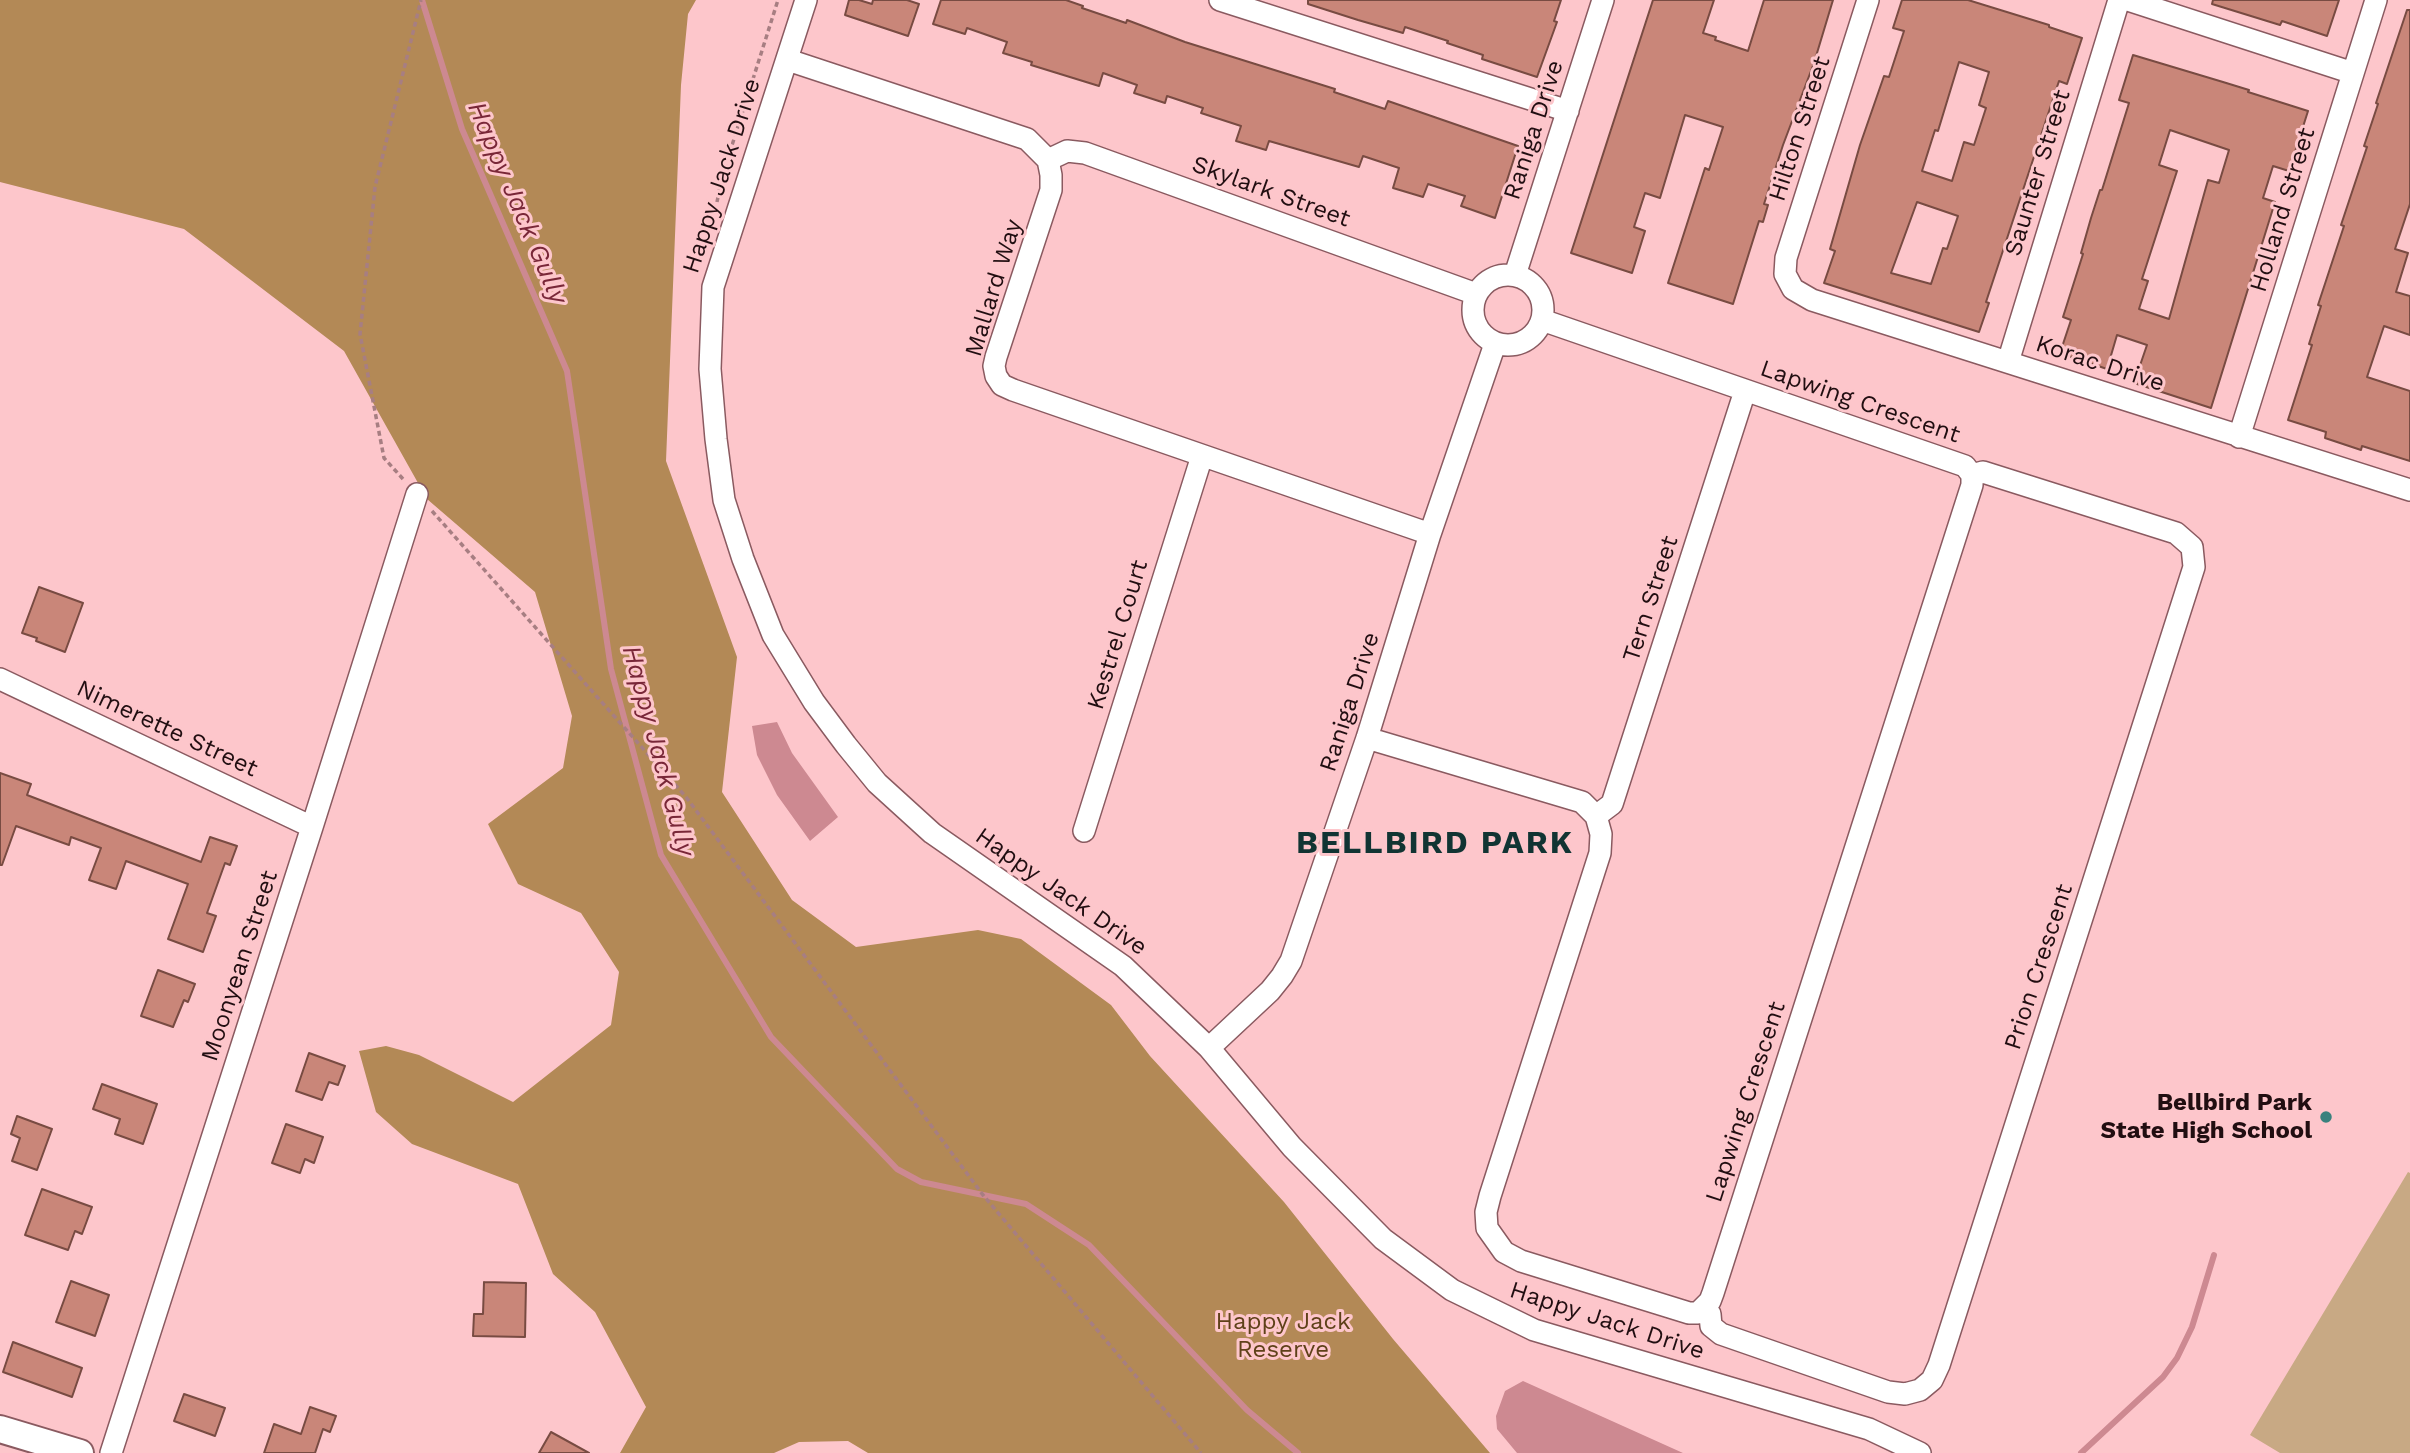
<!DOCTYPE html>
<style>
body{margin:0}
canvas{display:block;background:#fdc6cb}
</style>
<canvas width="2410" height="1453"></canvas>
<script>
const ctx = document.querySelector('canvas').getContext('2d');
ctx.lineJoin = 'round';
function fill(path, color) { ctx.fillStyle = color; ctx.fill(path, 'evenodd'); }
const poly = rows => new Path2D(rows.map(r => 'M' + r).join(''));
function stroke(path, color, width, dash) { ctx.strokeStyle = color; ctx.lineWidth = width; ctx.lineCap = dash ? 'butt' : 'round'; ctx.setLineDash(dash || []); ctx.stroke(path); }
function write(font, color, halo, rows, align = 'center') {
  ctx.font = font + ' "Work Sans",sans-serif'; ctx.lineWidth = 6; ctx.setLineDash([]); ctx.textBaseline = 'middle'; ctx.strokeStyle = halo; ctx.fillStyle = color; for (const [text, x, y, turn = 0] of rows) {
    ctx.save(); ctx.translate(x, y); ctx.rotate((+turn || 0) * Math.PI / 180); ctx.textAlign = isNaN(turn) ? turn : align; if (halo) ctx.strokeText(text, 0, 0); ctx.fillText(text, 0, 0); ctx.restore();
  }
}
fill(poly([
 [2408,1172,2410,1173,2410,1453,2280,1453,2250,1435]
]), '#c8a984');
fill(poly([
 [0,0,696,0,688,14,681,85,666,461,737,657,722,792,792,900,856,947,978,930,1021,939,1111,1005,1150,1056,1284,1202,1393,1339,1490,1453,868,1453,848,1441,799,1442,774,1453,620,1453,646,1407,595,1312,553,1274,518,1184,412,1144,376,1112,359,1051,386,1046,419,1055,513,1102,611,1025,619,972,581,913,518,884,488,824,563,768,572,716,535,592,427,499,344,351,184,229,0,182]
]), '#b38956');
fill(poly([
 [777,722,792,753,838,817,810,841,777,795,757,755,752,726],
 [1523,1381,1683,1453,1517,1453,1497,1429,1496,1416,1505,1391]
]), '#cd8991');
stroke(poly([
 [422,0,462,129,567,371,611,669,661,855,771,1037,897,1169,921,1182,1026,1204,1089,1245,1247,1410,1298,1453],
 [2081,1453,2163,1377,2177,1358,2192,1327,2214,1255]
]), '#cd8991', 6);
const building = poly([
 [849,0,859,0,872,4,873,0,907,0,919,4,908,36,845,15,849,0],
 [941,0,1066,0,1083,6,1082,8,1126,23,1127,20,1185,42,1335,89,1334,92,1385,109,1388,101,1518,146,1495,218,1461,206,1465,196,1428,184,1423,197,1393,188,1399,168,1363,156,1359,167,1269,141,1266,150,1236,141,1241,126,1201,113,1203,108,1167,96,1165,103,1134,93,1137,85,1103,73,1099,86,1031,65,1032,62,1003,53,1007,42,967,28,965,34,933,24,941,0],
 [1308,0,1561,0,1554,21,1557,22,1537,77,1482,59,1483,55,1447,43,1448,41,1405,27,1403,33,1358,20,1308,4,1308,0],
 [1653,0,1714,0,1703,33,1716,37,1715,40,1748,51,1764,0,1833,0,1814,63,1783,145,1764,204,1768,205,1763,222,1759,221,1733,304,1668,283,1705,168,1709,170,1723,127,1685,115,1660,198,1645,193,1634,227,1645,231,1632,273,1571,253,1653,0],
 [1902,0,1968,0,2049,25,2049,27,2082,38,2067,84,2059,81,1986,302,1989,303,1979,332,1824,283,1835,251,1830,249,1860,145,1884,76,1889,77,1904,31,1893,28,1902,0],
 [1959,62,1989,72,1979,105,1986,108,1974,145,1964,142,1952,181,1922,171,1935,130,1938,131,1959,62],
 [1917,202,1958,216,1947,249,1943,248,1931,284,1891,273,1917,202],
 [2213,0,2339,0,2327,36,2282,21,2280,25,2212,4,2213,0],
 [2407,10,2410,10,2410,204,2395,249,2408,253,2396,292,2410,296,2410,335,2384,326,2367,377,2410,391,2410,461,2362,446,2361,450,2325,438,2326,432,2288,420,2312,345,2309,344,2321,306,2318,305,2344,226,2341,225,2367,147,2364,146,2378,104,2376,103,2407,10],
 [2133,55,2223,82,2249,90,2248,92,2308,111,2289,171,2273,166,2263,198,2275,202,2211,408,2134,383,2147,345,2117,335,2107,369,2060,353,2071,320,2063,317,2083,254,2081,253,2091,218,2100,190,2102,190,2129,103,2119,100,2133,55],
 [2170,130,2229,150,2219,183,2208,180,2169,319,2139,309,2148,281,2142,279,2177,171,2159,165,2170,130],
 [39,587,83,603,65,652,36,641,37,638,22,633,39,587],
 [0,773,31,784,27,795,201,862,210,837,237,846,230,865,225,863,207,913,216,916,203,952,168,939,188,884,126,861,116,889,89,880,101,848,71,837,69,845,16,826,2,865,0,865,0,773],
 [158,970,195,984,188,1002,184,1000,173,1027,141,1016,158,970],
 [309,1053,345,1066,338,1085,329,1082,322,1100,296,1091,309,1053],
 [102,1084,157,1104,143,1144,115,1134,120,1119,93,1109,102,1084],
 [17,1116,52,1129,37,1170,12,1161,20,1138,11,1134,17,1116],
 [286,1124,323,1137,314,1163,305,1159,300,1173,272,1163,286,1124],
 [42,1189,92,1207,82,1234,75,1231,68,1250,25,1235,42,1189],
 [71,1281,109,1295,95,1336,56,1322,71,1281],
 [484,1282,526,1283,525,1337,473,1336,474,1314,483,1314,484,1282],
 [13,1342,82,1368,72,1397,3,1372,13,1342],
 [184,1394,225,1408,215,1436,174,1421,184,1394],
 [310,1407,336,1416,330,1432,323,1429,315,1453,264,1453,274,1424,301,1434,310,1407],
 [551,1432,589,1453,539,1453,551,1432]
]);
fill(building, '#c98679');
stroke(building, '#784b42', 2);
const minor = poly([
 [806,0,713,287,710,369,716,439,724,500,743,559,773,635,814,702,846,745,877,783,932,833,1123,966,1209,1048,1292,1147,1383,1239,1452,1290,1534,1330,1869,1429,1920,1453],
 [1220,0,1568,111],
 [1868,0,1786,258,1785,274,1793,289,1812,300,2410,490],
 [2128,0,2353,73],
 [788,60,1027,139,1048,160,1051,175,1051,190,996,357,994,366,996,376,1002,385,1013,390,1430,534],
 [1048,160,1067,151,1085,153,1476,294],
 '1473 310a35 35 0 1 1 70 0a35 35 0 1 1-70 0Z',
 [1515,275,1603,0],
 [2008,362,2119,0],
 [2239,437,2376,0],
 [0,679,312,827],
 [1367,738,1582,802,1596,816,1601,834,1600,853,1490,1196,1486,1212,1487,1228,1504,1252,1521,1261,1689,1313,1698,1313,1710,1301,1713,1293,1972,485,1972,475,1965,466,1542,320],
 [1596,816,1612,804,1745,391],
 [1084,831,1202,456],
 [1209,1048,1270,991,1282,976,1291,961,1367,738,1430,534,1495,344],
 [1705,1308,1710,1314,1711,1326,1721,1334,1888,1392,1905,1394,1920,1390,1932,1380,1939,1365,2194,567,2192,547,2176,533,1983,472,1972,475],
 [111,1453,312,827,417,494]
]);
const tertiary = poly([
 [0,1429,80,1453]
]);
stroke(minor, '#8a5a60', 24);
stroke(tertiary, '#8a5a60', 30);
stroke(poly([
 [717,202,722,177,778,0],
 [403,479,384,458,360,334,375,187,421,0],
 [432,511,686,797,983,1195,1201,1453]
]), '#a77e82', 3.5, [5, 3.5]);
stroke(minor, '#fff', 21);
stroke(tertiary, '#fff', 26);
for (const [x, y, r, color] of [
 [2326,1117,7,"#39817d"]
]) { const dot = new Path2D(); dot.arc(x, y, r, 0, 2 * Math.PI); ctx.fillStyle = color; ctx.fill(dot); stroke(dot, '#fdc6cb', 2.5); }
write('24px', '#210e11', '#fdc6cb', [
 ["Hilton Street",1800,129,-72],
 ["Raniga Drive",1534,130,-72],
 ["Saunter Street",2038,173,-73],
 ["Happy Jack Drive",722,176,-72],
 ["Skylark Street",1271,192,20],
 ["Holland Street",2283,210,-73],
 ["Mallard Way",994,288,-73],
 ["Korac Drive",2100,364,18],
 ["Lapwing Crescent",1860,402,19],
 ["Tern Street",1651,599,-72],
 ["Kestrel Court",1118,635,-73],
 ["Raniga Drive",1350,702,-72],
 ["Nimerette Street",167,729,25],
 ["Happy Jack Drive",1061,892,35],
 ["Moonyean Street",240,966,-72],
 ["Prion Crescent",2039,967,-72],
 ["Lapwing Crescent",1746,1102,-72],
 ["Happy Jack Drive",1607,1321,18]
]);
write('bold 24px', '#210e11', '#fdc6cb', [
 ["Bellbird Park",2312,1103],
 ["State High School",2312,1131]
], 'right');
write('24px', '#5f4119', '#fdc6cb', [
 ["Happy Jack",1283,1322],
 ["Reserve",1283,1350]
]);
write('italic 26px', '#792738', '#fdc6cb', [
 ["Happy Jack Gully",517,203,67],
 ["Happy Jack Gully",658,751,75]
]);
ctx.letterSpacing = '2px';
write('bold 32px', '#113433', '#fdc6cb', [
 ["BELLBIRD PARK",1435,844]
]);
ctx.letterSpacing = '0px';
</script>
